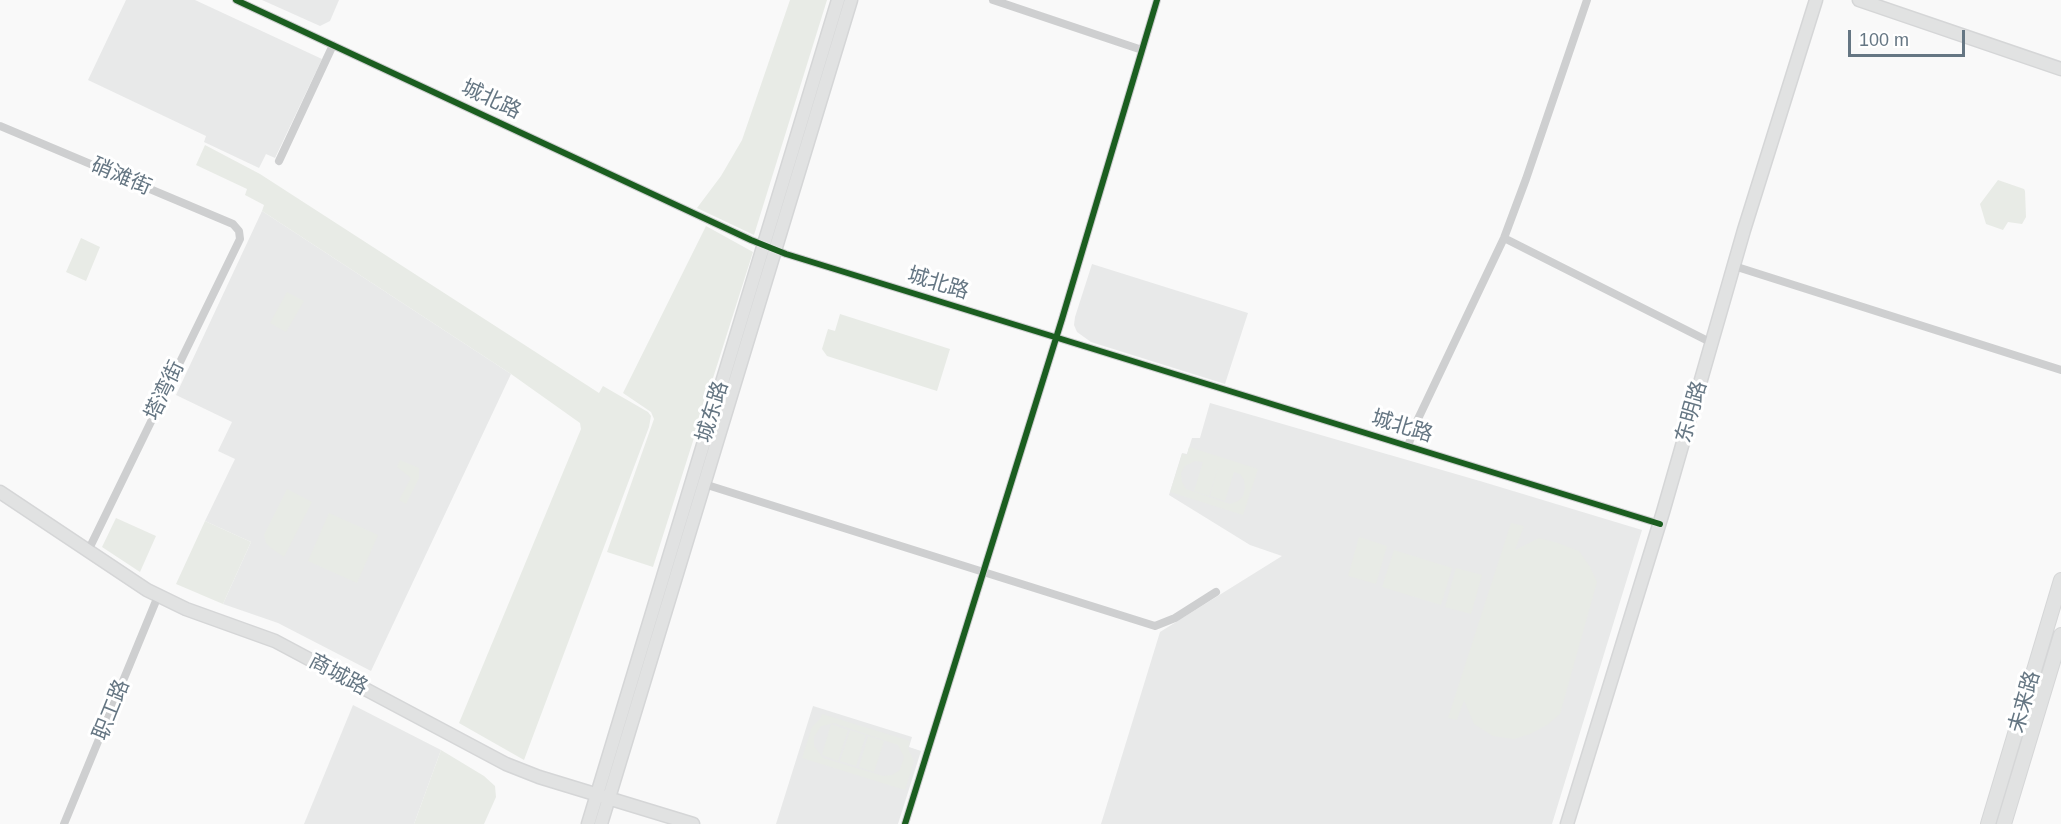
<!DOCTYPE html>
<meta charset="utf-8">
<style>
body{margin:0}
#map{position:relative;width:2061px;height:824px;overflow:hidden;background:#f9f9f9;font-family:Arial,sans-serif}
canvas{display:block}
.scale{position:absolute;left:1848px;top:30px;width:117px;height:27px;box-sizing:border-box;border:3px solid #657683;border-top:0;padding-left:8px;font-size:18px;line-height:21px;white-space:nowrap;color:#657683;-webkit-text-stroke:4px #fff;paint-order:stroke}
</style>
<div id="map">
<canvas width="2061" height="824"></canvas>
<div class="scale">100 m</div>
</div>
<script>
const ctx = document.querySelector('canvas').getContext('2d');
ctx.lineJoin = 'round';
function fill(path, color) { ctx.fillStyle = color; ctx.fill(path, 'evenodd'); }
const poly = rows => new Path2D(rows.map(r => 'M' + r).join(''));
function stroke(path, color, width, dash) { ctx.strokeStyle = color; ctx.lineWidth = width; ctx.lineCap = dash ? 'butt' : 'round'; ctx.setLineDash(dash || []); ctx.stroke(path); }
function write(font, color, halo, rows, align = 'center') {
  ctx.font = font + ' Arial,"Noto Sans SC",sans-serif'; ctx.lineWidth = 6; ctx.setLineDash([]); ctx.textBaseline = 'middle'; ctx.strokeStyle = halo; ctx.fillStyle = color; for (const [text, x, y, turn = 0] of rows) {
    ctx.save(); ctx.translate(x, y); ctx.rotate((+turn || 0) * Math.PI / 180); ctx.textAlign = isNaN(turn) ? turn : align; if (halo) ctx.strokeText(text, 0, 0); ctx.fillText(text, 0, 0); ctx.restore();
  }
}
fill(poly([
 [126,0,195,0,322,59,275,158,266,154,259,168,204,142,206,136,88,80],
 [262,0,339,0,330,21,320,26],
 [262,211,511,374,371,671,278,623,223,604,251,542,205,521,235,459,218,451,232,422,176,395],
 [1092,264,1248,313,1225,384,1091,342,1077,332,1074,325,1075,317],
 [1210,403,1480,481,1642,530,1552,824,1101,824,1160,632,1282,556,1250,545,1169,495,1182,453,1187,454,1192,438,1200,438],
 [353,705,441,750,414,824,304,824],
 [813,706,912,737,909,747,921,751,898,824,776,824]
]), '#e8e9e9');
fill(poly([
 [790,0,827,0,754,235,697,208,721,176,742,140],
 [205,145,260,174,599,393,603,386,648,412,651,416,649,427,524,760,459,723,581,429,580,423,511,374,262,211,264,205,245,195,247,189,196,165],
 [1998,180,2024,189,2025,191,2026,217,2022,224,2008,222,2003,230,1986,224,1980,204],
 [706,226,753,252,653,567,607,552,654,419,651,412,623,393],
 [81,238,100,247,86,281,66,272],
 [287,292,304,301,286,332,270,323],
 [840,314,950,349,937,391,827,356,822,349,828,329,835,331],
 [1189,447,1258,469,1243,515,1170,492,1182,454,1187,455],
 [1195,461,1203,462,1194,491,1209,496,1218,467,1210,496,1225,501,1234,472,1240,474,1244,480,1245,488,1243,496,1238,501,1230,504,1186,489,1182,482,1181,473,1185,466],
 [400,460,419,468,419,478,406,504,399,500,411,478,397,467],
 [287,489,312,502,284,557,271,548,266,543,264,535],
 [329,513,378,535,357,583,308,561],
 [116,518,156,536,140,572,102,547],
 [205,521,251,542,223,604,176,584],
 [1511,523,1524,526,1515,550,1539,538,1558,543,1579,551,1590,567,1597,582,1560,714,1547,725,1530,734,1514,739,1493,736,1474,724,1464,700,1457,720,1448,718],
 [1359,537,1387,546,1376,584,1348,576],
 [1394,550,1452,568,1441,605,1382,587],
 [1456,568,1482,575,1471,614,1445,607],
 [822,714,910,741,908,749,914,761,905,790,802,758,812,727,820,719],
 [834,723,898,745,904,757,900,770,892,775,883,776,823,758,814,746,814,737,821,726],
 [831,724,848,730,838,761,822,755],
 [850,730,866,735,856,766,840,761],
 [868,736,884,741,874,772,859,767],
 [441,750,484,776,495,786,496,797,484,824,414,824]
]), '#e8ebe6');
const secondary = poly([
 [1859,0,2061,69],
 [0,492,147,590,186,609,275,641,506,764,539,777,693,824],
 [588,824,838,0],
 [601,824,851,0],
 [1567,824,1663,512,1744,230,1816,0]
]);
const primary = poly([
 [1988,824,2061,580],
 [2004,824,2061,635]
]);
stroke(secondary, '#d5d6d7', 15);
stroke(primary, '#d5d6d7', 16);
stroke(poly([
 [236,0,751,240,786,254,1660,524],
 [993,0,1142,50],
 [0,126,233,224,239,231,240,239,88,551],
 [279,161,333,45],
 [1504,238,1712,343],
 [1734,266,2061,370],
 [1408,446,1417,421,1504,238,1526,179,1587,0],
 [704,484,1155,626,1175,618,1216,592],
 [64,824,158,596],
 [905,824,1062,319,1157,0]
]), '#cecfd0', 8);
stroke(secondary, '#e1e2e2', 12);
stroke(primary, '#e1e2e2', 14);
stroke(poly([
 [236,0,751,240,786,254,1660,524],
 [905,824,1062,319,1157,0]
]), '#1b5e20', 6);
write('21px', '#657683', '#fff', [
 ["城北路",491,100,25],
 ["硝滩街",121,177,23],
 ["城北路",938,284,17],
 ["塔湾街",165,391,-64],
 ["城东路",713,412,-73],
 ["东明路",1692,412,-74],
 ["城北路",1402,427,17],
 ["商城路",338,675,28],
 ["未来路",2025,702,-74],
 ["职工路",112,710,-68]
]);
</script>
